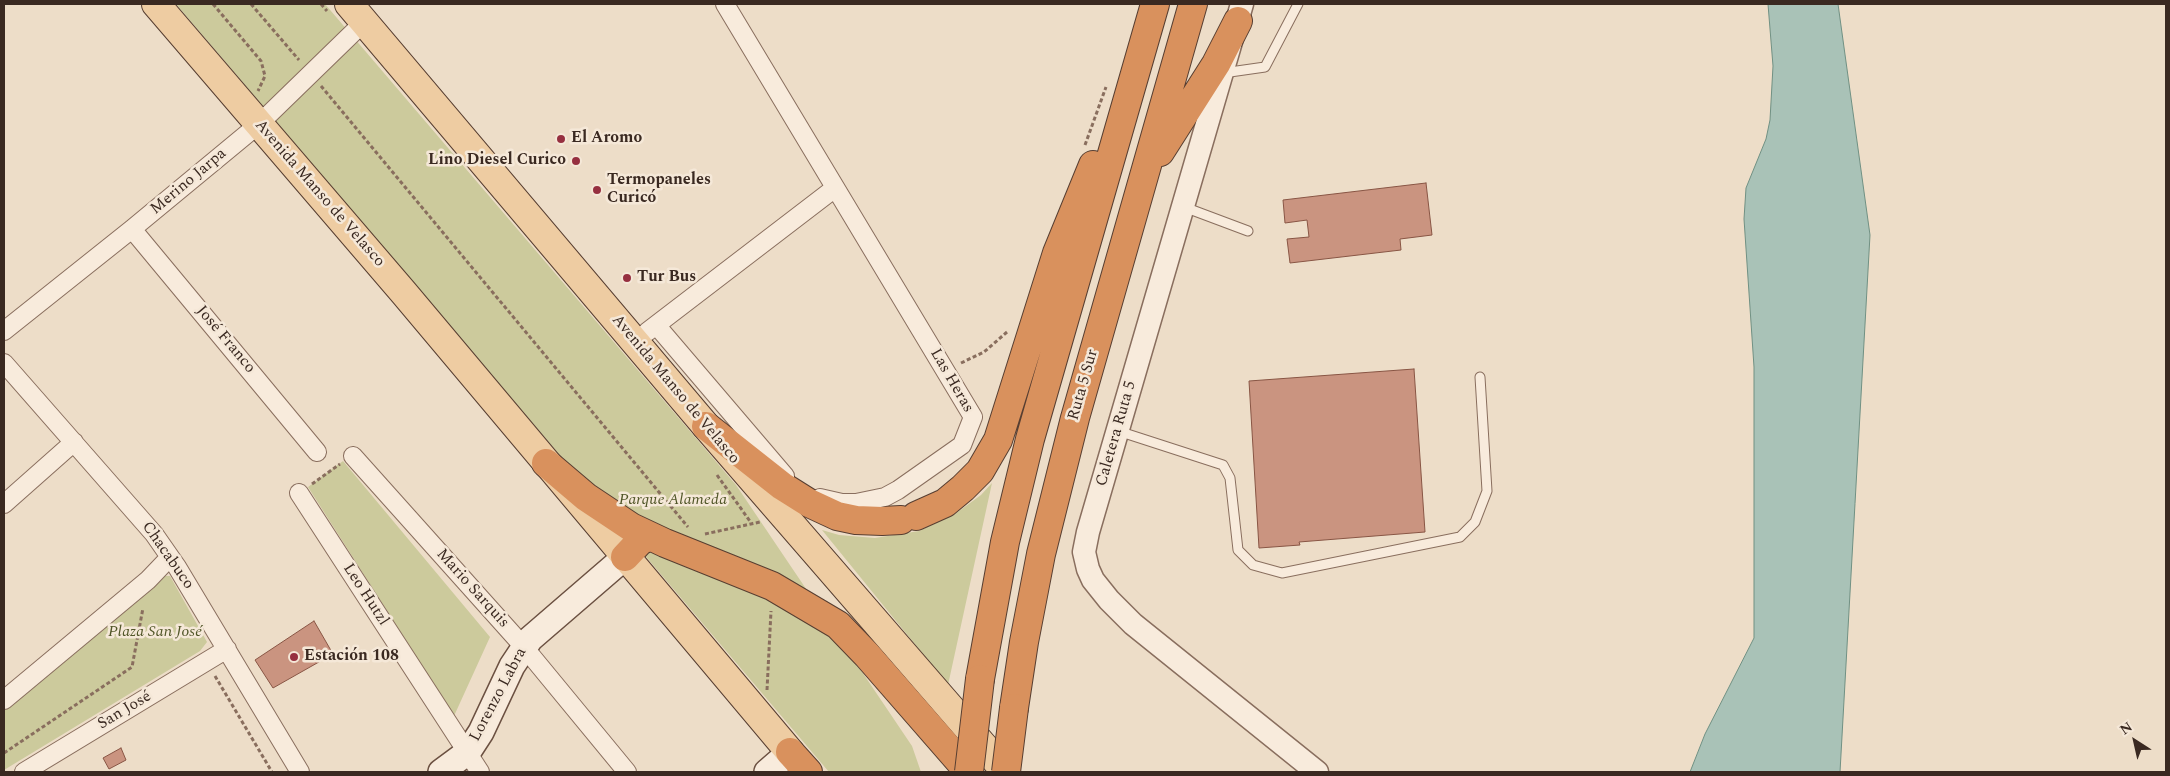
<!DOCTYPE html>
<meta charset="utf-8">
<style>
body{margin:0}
#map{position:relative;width:2170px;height:776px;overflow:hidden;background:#edddc8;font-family:Spectral,serif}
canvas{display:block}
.frame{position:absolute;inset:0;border:5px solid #3a2921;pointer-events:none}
.north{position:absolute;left:2110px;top:716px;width:50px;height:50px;-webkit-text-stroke:4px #f5e8d8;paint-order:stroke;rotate:325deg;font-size:14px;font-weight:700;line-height:20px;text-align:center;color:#3a2921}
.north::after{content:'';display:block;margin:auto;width:18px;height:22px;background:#3a2921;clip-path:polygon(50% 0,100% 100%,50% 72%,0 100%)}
</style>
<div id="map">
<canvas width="2170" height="776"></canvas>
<div class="frame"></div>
<div class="north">N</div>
</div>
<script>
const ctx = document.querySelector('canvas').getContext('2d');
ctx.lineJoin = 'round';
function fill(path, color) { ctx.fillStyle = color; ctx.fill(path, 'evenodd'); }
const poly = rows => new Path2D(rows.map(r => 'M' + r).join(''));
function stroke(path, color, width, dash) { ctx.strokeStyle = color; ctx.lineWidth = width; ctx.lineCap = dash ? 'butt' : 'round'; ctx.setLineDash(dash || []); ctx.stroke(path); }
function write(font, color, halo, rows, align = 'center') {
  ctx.font = font + ' Spectral,serif'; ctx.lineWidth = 5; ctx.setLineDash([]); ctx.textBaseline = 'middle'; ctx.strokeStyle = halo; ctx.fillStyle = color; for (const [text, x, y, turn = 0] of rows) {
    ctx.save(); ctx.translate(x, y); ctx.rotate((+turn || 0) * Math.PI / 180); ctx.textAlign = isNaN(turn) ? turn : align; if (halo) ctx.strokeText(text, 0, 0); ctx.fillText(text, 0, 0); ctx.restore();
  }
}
fill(poly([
 [176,4,325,4,736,485,912,746,921,772,829,772],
 [343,461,490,637,454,716,308,487],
 [992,483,948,685,822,530,839,535,875,538,919,531,955,514,981,495],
 [163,576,170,576,207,642,200,651,4,770,4,708]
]), '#ccca9c');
const water = poly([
 [1768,4,1838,4,1870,235,1840,772,1690,772,1705,734,1754,638,1754,367,1744,219,1746,188,1766,139,1770,120,1773,66,1768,4]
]);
fill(water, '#a9c2b7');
stroke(water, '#709083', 1);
const building = poly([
 [1426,183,1432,235,1400,239,1401,250,1290,263,1287,239,1309,237,1307,220,1285,223,1283,200,1426,183],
 [1414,369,1425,532,1299,542,1300,545,1259,548,1249,381,1414,369],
 [314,621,333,654,273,688,255,660,314,621],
 [121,748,126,760,109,769,103,758,121,748]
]);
fill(building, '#ca9480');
stroke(building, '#854', 1);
const service = poly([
 [1223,73,1265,67,1298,4],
 [1184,207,1248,231],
 [1118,431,1223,465,1230,478,1238,550,1253,565,1282,573,1460,537,1475,522,1487,491,1480,377]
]);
const minor = poly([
 [725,4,973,417,962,445,898,490,885,497,856,503,842,503,820,498],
 [132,229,317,452],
 [657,326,785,476],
 [4,331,132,229,259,124,364,22],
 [647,332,835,188],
 [4,363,154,534,177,567,300,772],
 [353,456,524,647,627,772],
 [299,493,480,772],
 [4,504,74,442],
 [4,700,148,580,170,557],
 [24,772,227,649]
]);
const tertiary = poly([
 [1242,4,1088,532,1084,552,1088,569,1093,580,1109,600,1133,624,1317,772]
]);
const secondary = poly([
 [441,772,468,752,481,732,512,666,530,639,625,557],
 [767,772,790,752]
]);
const primary = poly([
 [156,4,404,293,790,752],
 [349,4,706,426,1006,772]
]);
const motorway = poly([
 [1160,152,1216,64,1238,21],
 [706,426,782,486,809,503,837,516,856,520,882,521,901,520],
 [546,463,586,497,631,527,665,543,772,586,838,625,867,655,969,772],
 [916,516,945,503,963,488,980,471,998,440,1057,253,1093,165],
 [625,557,640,541,650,536],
 [980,679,1005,542,1030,439,1155,4],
 [1014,708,1024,642,1041,554,1075,418,1193,4],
 [790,752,808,772]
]);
stroke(service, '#896e5e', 11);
stroke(minor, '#896e5e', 20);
stroke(tertiary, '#896e5e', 25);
stroke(secondary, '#6b5041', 28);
stroke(primary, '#573e31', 30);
stroke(motorway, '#573e31', 30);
stroke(poly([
 [213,4,261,61,265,76,258,91],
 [251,4,299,60],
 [321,4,327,11],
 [321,86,688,527],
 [1085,145,1106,87],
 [961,363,984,352,1007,332],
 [717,475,752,524],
 [312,484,340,464],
 [705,534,760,522],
 [215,676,272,772],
 [767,690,771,611],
 [4,753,132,667,143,608]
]), '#896e5e', 3, [4, 2.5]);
stroke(service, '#f8ebdc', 9);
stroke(minor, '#f8ebdc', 18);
stroke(tertiary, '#f8ebdc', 22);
stroke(secondary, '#f8ebdc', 25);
stroke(primary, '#eecca2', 28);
stroke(motorway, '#d9915d', 28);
const motorwayBridge = poly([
 [969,772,980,679],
 [1006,772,1014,708]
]);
stroke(motorwayBridge, '#573e31', 30, []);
stroke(motorwayBridge, '#d9915d', 28);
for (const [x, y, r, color] of [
 [561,139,5,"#962f3f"],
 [576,161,5,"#962f3f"],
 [597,190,5,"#962f3f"],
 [627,278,5,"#962f3f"],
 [294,657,5,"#962f3f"]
]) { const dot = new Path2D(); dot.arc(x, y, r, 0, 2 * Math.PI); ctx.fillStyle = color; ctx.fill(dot); stroke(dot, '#f5e8d8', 2); }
write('bold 16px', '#3a2921', '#f5e8d8', [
 ["El Aromo",571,139],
 ["Lino Diesel Curico",566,161,"right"],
 ["Termopaneles",607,181],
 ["Curicó",607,199],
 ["Tur Bus",637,278],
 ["Estación 108",304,657]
], 'left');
write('16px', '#3a2921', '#f5e8d8', [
 ["Merino Jarpa",189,182,-40],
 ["Avenida Manso de Velasco",319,194,49],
 ["José Franco",225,340,50],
 ["Las Heras",951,381,60],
 ["Ruta 5 Sur",1084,385,-74],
 ["Avenida Manso de Velasco",675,390,50],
 ["Caletera Ruta 5",1117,434,-74],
 ["Chacabuco",167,556,55],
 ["Mario Sarquis",472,589,48],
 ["Leo Hutzl",365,595,57],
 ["Lorenzo Labra",499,695,-62],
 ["San José",125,711,-31]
]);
write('italic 16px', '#515628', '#f5e8d8', [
 ["Parque Alameda",673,501],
 ["Plaza San José",155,633]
]);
</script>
